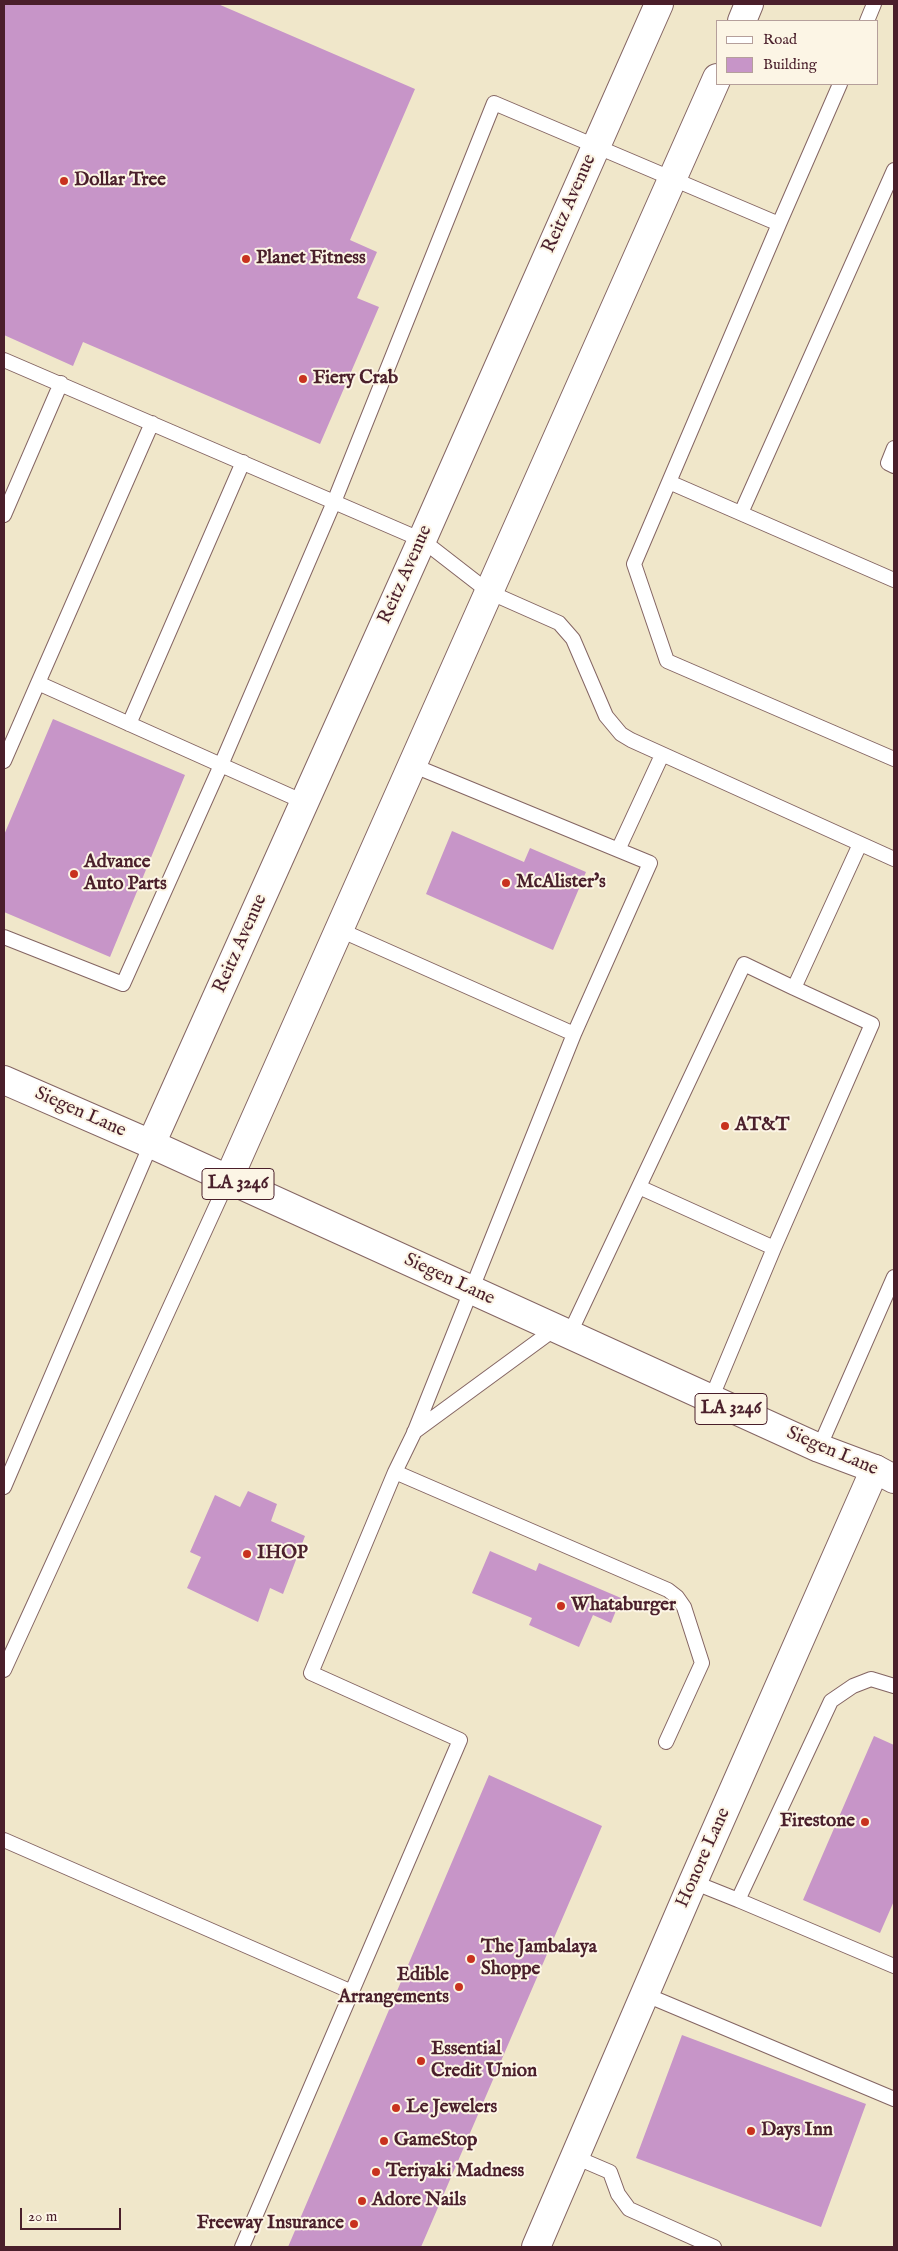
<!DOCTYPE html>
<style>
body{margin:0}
#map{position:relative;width:898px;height:2251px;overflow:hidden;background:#f0e7ca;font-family:"IM FELL English",serif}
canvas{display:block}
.frame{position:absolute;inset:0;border:5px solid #4a1f2b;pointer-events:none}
.legend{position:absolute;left:716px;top:20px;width:162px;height:65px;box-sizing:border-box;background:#fcf5e5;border:1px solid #b59f9b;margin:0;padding:6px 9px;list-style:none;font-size:15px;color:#4a1f2b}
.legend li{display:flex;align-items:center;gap:10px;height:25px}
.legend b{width:25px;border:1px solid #b59f9b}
.scale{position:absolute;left:20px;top:2208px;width:101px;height:22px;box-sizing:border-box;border:2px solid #4a1f2b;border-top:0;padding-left:6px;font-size:15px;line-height:18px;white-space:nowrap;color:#4a1f2b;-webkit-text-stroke:4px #fcf5e5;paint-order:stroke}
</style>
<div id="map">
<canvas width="898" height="2251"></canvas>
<div class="frame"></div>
<ul class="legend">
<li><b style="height:6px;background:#fff"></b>Road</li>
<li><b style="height:14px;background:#c795c8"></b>Building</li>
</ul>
<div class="scale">20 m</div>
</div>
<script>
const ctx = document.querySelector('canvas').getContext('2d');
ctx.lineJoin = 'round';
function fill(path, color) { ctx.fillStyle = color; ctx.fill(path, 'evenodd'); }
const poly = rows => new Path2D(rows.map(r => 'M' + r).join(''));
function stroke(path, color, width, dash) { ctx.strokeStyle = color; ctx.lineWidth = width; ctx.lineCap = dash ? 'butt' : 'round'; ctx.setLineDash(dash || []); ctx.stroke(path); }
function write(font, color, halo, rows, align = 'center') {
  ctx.font = font + ' "IM FELL English",serif'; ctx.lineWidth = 4; ctx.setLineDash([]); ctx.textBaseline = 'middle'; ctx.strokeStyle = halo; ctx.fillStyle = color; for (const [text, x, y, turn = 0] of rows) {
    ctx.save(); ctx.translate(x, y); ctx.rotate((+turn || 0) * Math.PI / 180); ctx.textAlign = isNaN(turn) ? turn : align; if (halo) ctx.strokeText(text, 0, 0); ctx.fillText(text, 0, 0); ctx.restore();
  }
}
fill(poly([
 [4,4,218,4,415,89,350,240,377,252,357,298,379,307,320,444,83,342,73,366,4,335],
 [53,719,185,775,110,957,4,912,4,835],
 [452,831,524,862,530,848,586,872,553,950,426,894],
 [248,1491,277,1504,271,1521,305,1536,283,1594,270,1588,258,1622,187,1588,201,1557,190,1552,215,1495,240,1507],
 [490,1551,536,1571,539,1563,621,1598,611,1623,593,1615,579,1647,529,1625,532,1618,472,1593],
 [874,1736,894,1745,894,1901,880,1933,803,1900],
 [489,1775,602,1826,572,1896,421,2247,288,2247],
 [682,2035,866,2104,821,2227,636,2158]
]), '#c795c8');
const lane = poly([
 [867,21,874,4],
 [779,224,840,84],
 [4,360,334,502,494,103,779,224,634,564,667,661,894,759],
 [894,448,888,463,894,466],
 [669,482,894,580],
 [741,513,894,170],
 [4,515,61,383],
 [129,724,243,462],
 [4,761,38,683],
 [304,802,221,765,334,502,422,540,489,592,559,623,573,639,606,716,621,734,631,740,894,859],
 [618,850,662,755],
 [340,930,574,1034],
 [4,937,123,984,221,765,38,683,152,423],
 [639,1187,774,1248],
 [569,1335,744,964,794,988,860,844],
 [711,1399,774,1248,872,1024,794,988],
 [414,1432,556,1328],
 [819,1448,894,1277],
 [395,1472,668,1590,677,1597,684,1607,702,1663,666,1742],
 [4,1487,151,1144],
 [4,1670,228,1180],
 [4,1840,352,1992],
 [693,1882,738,1900,831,1701,853,1686,871,1679,894,1686],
 [738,1900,894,1966],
 [644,1994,894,2099],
 [575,2157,610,2172,618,2194,629,2209,714,2247],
 [242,2247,460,1740,311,1673,395,1472,414,1433,574,1034,650,863,412,765]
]);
const street = poly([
 [742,21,749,4],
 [151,1144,422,540,659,4],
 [228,1180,717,78],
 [536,2247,693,1882,875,1469]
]);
const primary = poly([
 [4,1080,151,1144,819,1448,875,1469,894,1479]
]);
stroke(lane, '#846563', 16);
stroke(street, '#846563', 30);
stroke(primary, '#846563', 30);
stroke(lane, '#fff', 14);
stroke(street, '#fff', 28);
stroke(primary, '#fff', 28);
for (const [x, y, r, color] of [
 [64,181,5,"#c8321e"],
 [246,259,5,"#c8321e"],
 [303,379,5,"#c8321e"],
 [74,874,5,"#c8321e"],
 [506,883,5,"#c8321e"],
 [725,1126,5,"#c8321e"],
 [247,1554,5,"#c8321e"],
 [561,1606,5,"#c8321e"],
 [865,1822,5,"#c8321e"],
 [471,1959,5,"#c8321e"],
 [459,1987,5,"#c8321e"],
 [421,2061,5,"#c8321e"],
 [396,2108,5,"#c8321e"],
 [751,2131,5,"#c8321e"],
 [384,2141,5,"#c8321e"],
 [376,2172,5,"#c8321e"],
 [362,2201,5,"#c8321e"],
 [354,2224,5,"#c8321e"]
]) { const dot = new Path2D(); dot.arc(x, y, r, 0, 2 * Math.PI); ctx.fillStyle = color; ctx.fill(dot); stroke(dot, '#fcf5e5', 2); }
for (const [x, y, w] of [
 [238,1184,72],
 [731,1409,72]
]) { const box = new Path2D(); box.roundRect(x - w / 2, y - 15.5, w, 31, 4); ctx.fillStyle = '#fcf5e5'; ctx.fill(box); stroke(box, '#4a1f2b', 1); }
write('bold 18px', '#4a1f2b', null, [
 ["LA 3246",238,1184],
 ["LA 3246",731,1409]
]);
write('bold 19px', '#4a1f2b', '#fcf5e5', [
 ["Dollar Tree",74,181],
 ["Planet Fitness",256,259],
 ["Fiery Crab",313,379],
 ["Advance",84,863],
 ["Auto Parts",84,885],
 ["McAlister's",516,883],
 ["AT&T",735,1126],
 ["IHOP",257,1554],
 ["Whataburger",571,1606],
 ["Firestone",855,1822,"right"],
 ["The Jambalaya",481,1948],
 ["Shoppe",481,1970],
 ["Edible",449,1976,"right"],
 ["Arrangements",449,1998,"right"],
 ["Essential",431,2050],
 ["Credit Union",431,2072],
 ["Le Jewelers",406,2108],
 ["Days Inn",761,2131],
 ["GameStop",394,2141],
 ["Teriyaki Madness",386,2172],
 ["Adore Nails",372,2201],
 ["Freeway Insurance",344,2224,"right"]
], 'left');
write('19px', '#4a1f2b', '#fcf5e5', [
 ["Reitz Avenue",570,204,-66],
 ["Reitz Avenue",406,575,-66],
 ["Reitz Avenue",241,944,-66],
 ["Siegen Lane",80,1113,24],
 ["Siegen Lane",449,1280,25],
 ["Siegen Lane",832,1452,23],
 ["Honore Lane",704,1858,-66]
]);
</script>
